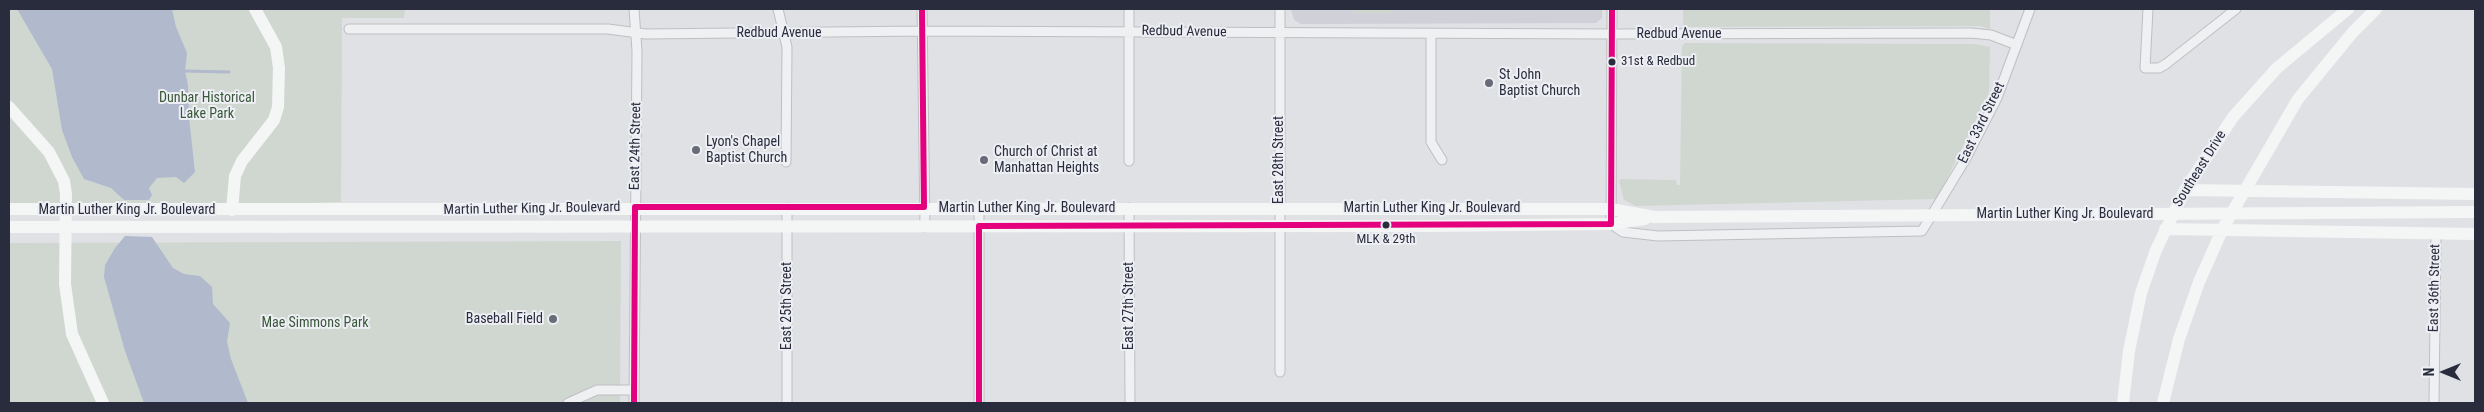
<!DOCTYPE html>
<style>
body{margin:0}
#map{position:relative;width:2484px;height:412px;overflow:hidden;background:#e0e1e5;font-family:"Roboto Condensed",sans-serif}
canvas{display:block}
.frame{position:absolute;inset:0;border:10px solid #292c3c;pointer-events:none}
.north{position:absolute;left:2419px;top:347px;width:50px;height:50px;-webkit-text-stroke:4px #eeeff4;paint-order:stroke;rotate:270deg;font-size:14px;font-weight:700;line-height:20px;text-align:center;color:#292c3c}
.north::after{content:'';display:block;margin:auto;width:18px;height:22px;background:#292c3c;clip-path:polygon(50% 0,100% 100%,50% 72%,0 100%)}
</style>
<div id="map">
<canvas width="2484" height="412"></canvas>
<div class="frame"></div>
<div class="north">N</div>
</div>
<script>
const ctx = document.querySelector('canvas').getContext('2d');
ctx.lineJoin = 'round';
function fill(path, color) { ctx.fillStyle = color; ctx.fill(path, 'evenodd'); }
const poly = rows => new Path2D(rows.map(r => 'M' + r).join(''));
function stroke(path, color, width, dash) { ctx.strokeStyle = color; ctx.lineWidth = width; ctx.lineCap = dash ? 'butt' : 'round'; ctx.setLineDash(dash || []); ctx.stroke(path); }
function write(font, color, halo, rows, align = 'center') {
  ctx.font = font + ' "Roboto Condensed",sans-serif'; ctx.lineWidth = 4; ctx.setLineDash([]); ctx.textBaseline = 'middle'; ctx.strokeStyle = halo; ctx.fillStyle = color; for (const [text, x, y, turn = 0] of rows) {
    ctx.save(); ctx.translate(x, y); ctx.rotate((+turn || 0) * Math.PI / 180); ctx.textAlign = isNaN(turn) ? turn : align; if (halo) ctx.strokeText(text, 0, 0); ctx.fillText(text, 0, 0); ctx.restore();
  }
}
fill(poly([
 [1291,9,1602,9,1602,18,1596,23,1301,24,1294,20]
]), '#cfd0d8');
fill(poly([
 [9,9,405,9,404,18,342,18,341,202,276,204,9,203],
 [1353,9,1391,9,1391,13,1353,13],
 [1683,9,1990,9,1990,29,1980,26,1683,27],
 [1685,43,1974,44,1990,47,1989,93,1937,199,1636,206,1624,200,1619,181,1621,179,1676,180,1677,185,1680,185,1682,46],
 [621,241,620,403,9,403,9,243]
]), '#d0d7d1');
fill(poly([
 [17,9,172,9,176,27,187,53,185,71,188,85,189,117,195,172,184,183,176,177,157,178,149,188,152,195,149,200,124,200,111,188,84,179,72,157,62,130,52,69],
 [125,236,152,237,173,268,184,274,200,276,212,287,213,304,230,323,227,342,231,359,248,403,144,403,125,351,104,277,105,265,115,248]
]), '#b1b9cd');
stroke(poly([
 [185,71,229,72]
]), '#b1b9cd', 3);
const street = poly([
 [634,9,637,51,634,403],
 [778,9,787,47,786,162],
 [922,9,925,227],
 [1612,9,1611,224,1623,232,1658,236,1922,231,1965,160,1997,98,2030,9],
 [2148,9,2145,68,2159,68,2166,64,2236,9],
 [349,29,608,29,646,34,922,31,1612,34,1971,33,1991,35,2017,45],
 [1431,34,1431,142,1442,160],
 [1129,161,1129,9],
 [1129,208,1130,403],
 [979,209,979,403],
 [1280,372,1280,9],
 [568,403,597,390,634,390],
 [787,403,787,208],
 [2434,403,2436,234]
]);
stroke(street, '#bfbfc3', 11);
stroke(street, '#eff0f2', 9);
stroke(poly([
 [9,107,49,152,64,181,66,194,65,284,72,334,103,403],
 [2185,190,2475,194],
 [9,209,1611,209,1655,217],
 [232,210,235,176,242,161,274,120,278,107,279,68,276,47,255,9],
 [9,227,1430,226,1611,224,1645,219],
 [2165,229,2475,234],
 [2123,403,2129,351,2141,293,2156,250,2185,190,2233,117,2277,68,2348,9],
 [2163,403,2179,339,2199,282,2223,228,2298,99,2353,32,2376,9]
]), '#f4f5f5', 12);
stroke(poly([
 [1655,217,2475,212]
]), '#f4f5f5', 12);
stroke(poly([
 [634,403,635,207,924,207,922,9],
 [979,403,979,226,1611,224,1612,9]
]), '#e5007d', 6);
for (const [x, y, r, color] of [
 [1612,62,4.5,"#292c3c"],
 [1489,83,5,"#696b77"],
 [696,150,5,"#696b77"],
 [984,160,5,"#696b77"],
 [1386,225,4.5,"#292c3c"],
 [553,319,5,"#696b77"]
]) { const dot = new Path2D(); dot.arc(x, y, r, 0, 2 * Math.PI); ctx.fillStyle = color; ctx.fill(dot); stroke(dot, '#eeeff4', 2); }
write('13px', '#292c3c', '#eeeff4', [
 ["31st & Redbud",1621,62],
 ["MLK & 29th",1386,240,"center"]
], 'left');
write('14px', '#292c3c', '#eeeff4', [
 ["Redbud Avenue",1184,32,1],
 ["Redbud Avenue",779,33],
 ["Redbud Avenue",1679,34],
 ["East 33rd Street",1982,123,-64],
 ["East 24th Street",636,146,-89],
 ["East 28th Street",1279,160,-90],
 ["Southeast Drive",2200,169,-58],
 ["Martin Luther King Jr. Boulevard",1027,208],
 ["Martin Luther King Jr. Boulevard",1432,208],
 ["Martin Luther King Jr. Boulevard",532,209,-1],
 ["Martin Luther King Jr. Boulevard",127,210],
 ["Martin Luther King Jr. Boulevard",2065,214],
 ["East 36th Street",2435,288,-89],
 ["East 25th Street",787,306,-90],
 ["East 27th Street",1129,306,-90]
]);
write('14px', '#292c3c', '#eeeff4', [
 ["St John",1499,75],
 ["Baptist Church",1499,91],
 ["Lyon's Chapel",706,142],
 ["Baptist Church",706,158],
 ["Church of Christ at",994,152],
 ["Manhattan Heights",994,168],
 ["Baseball Field",543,319,"right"]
], 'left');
write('14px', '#385638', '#eeeff4', [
 ["Dunbar Historical",207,98],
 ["Lake Park",207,114],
 ["Mae Simmons Park",315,323]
]);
</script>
